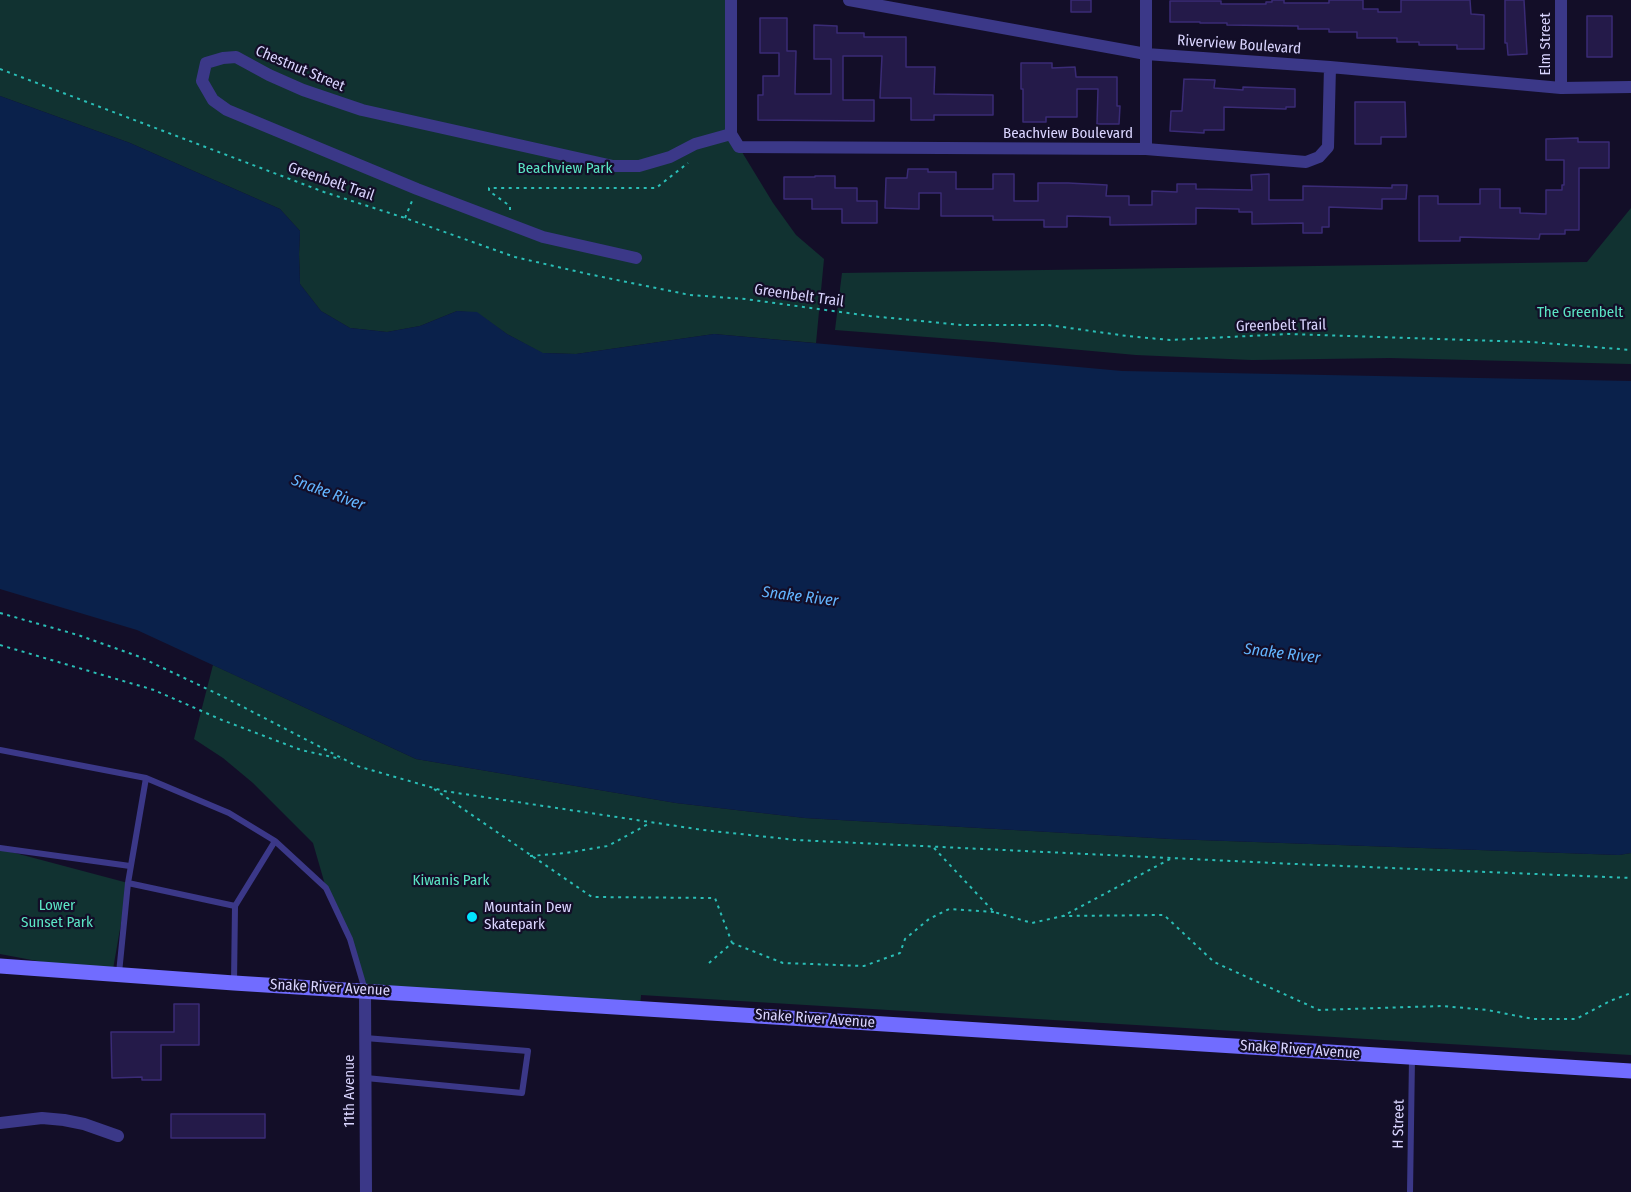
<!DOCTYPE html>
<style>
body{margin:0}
canvas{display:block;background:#130e28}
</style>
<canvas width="1631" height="1192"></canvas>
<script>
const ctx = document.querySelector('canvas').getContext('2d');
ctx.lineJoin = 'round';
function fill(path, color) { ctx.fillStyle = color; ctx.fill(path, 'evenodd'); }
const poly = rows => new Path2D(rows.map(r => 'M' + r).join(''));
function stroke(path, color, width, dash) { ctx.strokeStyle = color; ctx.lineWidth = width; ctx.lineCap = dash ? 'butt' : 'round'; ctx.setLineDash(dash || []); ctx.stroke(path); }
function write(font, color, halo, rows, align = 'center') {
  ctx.font = font + ' "Fira Sans Condensed",sans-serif'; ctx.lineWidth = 4.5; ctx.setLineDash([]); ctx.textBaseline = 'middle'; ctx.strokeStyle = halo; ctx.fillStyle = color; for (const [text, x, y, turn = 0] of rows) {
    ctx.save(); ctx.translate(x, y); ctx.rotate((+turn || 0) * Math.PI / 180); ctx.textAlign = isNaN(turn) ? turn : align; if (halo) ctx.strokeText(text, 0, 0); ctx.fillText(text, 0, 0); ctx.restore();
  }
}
fill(poly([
 [0,0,731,0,731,134,773,203,796,235,824,259,816,343,714,334,576,354,542,353,507,334,477,313,457,311,420,326,387,332,350,328,321,311,300,284,299,254,300,231,280,209,130,143,0,96],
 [1631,208,1631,364,1390,358,1252,360,1136,355,993,342,835,330,842,273,1587,262],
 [213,665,416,759,676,803,805,818,1171,839,1619,855,1631,853,1631,1055,641,995,640,1008,365,990,350,939,326,888,313,843,253,783,223,758,194,739],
 [0,849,128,883,112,975,0,954]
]), '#113231');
fill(poly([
 [0,96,130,143,280,209,300,231,299,254,300,284,321,311,350,328,387,332,420,326,457,311,477,312,507,334,543,353,576,354,714,334,1122,371,1631,381,1631,853,1619,855,1171,839,805,818,676,803,416,759,137,630,0,589]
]), '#0a214b');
const building = poly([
 [1071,0,1091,0,1091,12,1071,12,1071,0],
 [1272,0,1284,0,1284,3,1329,3,1329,0,1363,0,1363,9,1378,9,1378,12,1401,12,1401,0,1470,0,1471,14,1484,15,1484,49,1457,49,1457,45,1419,45,1419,42,1397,42,1397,38,1357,38,1357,32,1329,32,1329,29,1298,29,1298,26,1227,25,1227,23,1200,23,1200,22,1170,22,1170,1,1221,1,1221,4,1266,4,1266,2,1272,2,1272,0],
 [1505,0,1524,0,1527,54,1508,55,1507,43,1505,43,1505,0],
 [1587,16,1612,16,1612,57,1587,57,1587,16],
 [760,18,787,18,787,51,796,51,795,94,831,94,831,59,814,59,814,25,837,26,837,33,864,33,864,37,906,37,906,67,935,67,934,94,993,95,993,115,934,115,934,120,911,120,911,98,880,98,882,56,843,56,843,100,874,100,874,121,758,120,758,95,763,95,763,76,779,76,779,53,760,53,760,18],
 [1021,63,1052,63,1052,68,1075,67,1076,77,1117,77,1117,106,1120,106,1119,124,1097,124,1098,89,1077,89,1077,117,1046,117,1046,122,1023,122,1023,89,1021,89,1021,63],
 [1184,79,1215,80,1214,88,1243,90,1243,87,1295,89,1295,107,1286,107,1286,109,1224,107,1224,130,1204,130,1204,133,1170,131,1171,111,1182,111,1184,79],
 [1355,102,1405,102,1406,137,1381,137,1381,144,1355,144,1355,102],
 [1578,138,1578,142,1609,142,1609,168,1579,168,1579,230,1565,230,1565,234,1540,234,1539,239,1460,237,1460,241,1419,241,1419,196,1438,196,1438,204,1480,204,1480,189,1500,189,1500,208,1520,208,1520,213,1546,214,1546,190,1562,190,1562,185,1564,185,1564,160,1546,160,1546,139,1578,138],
 [908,169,928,169,928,172,956,172,956,189,993,189,993,174,1014,174,1014,201,1038,201,1038,183,1068,183,1107,185,1106,196,1129,196,1129,205,1152,205,1152,191,1177,192,1177,184,1196,184,1196,189,1252,190,1251,175,1269,174,1269,200,1303,200,1303,186,1392,188,1392,185,1407,185,1406,199,1382,199,1382,209,1329,207,1329,227,1322,227,1322,233,1303,233,1303,223,1252,224,1252,212,1239,212,1239,209,1196,208,1196,224,1110,225,1110,217,1067,216,1067,227,1044,227,1044,220,993,220,993,216,941,216,941,193,919,193,919,209,885,208,886,178,907,178,908,169],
 [815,176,835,176,835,188,857,188,857,201,877,201,877,223,842,223,842,209,812,209,812,199,784,199,784,177,815,177,815,176],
 [174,1004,199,1004,199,1045,161,1045,161,1080,142,1080,142,1077,112,1078,111,1032,174,1032,174,1004],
 [171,1114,265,1114,265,1138,171,1138,171,1114]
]);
fill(building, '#241a49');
stroke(building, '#3a2b76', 1.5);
stroke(poly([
 [0,69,324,192,405,218,515,257,588,274,690,295,745,299,870,316,962,325,1048,325,1127,336,1170,340,1289,334,1531,342,1631,350],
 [510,210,510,206,489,191,489,188,656,188,688,163],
 [405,218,412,201],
 [0,613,78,635,140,657,222,696,357,766,444,791,703,830,796,840,1295,864,1631,878],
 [0,645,154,690,222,720,301,750,341,759],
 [434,789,592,897,715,898,732,943],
 [934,848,994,912,1032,923,1063,916],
 [530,856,566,853,608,846,650,823],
 [1170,859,1063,916,1164,915,1214,962,1319,1010,1442,1006,1487,1010,1533,1019,1576,1019,1610,1001,1631,993],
 [709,963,732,943,783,963,864,966,900,953,905,939,929,919,949,909,994,912]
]), '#2abeb6', 2, [3, 4.5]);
stroke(poly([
 [0,750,146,778,229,813,275,841],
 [0,848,130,866],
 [128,883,235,906,275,841,326,888,350,939,365,990],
 [119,973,128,883,146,778],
 [234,983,235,906],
 [365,1038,528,1051,522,1093,366,1078],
 [1410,1192,1412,1058]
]), '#3b3888', 6);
stroke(poly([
 [849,0,1146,54,1330,67,1561,88,1631,87],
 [1146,0,1146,149],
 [1561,0,1561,88],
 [731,134,739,147,1146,149,1306,162,1319,157,1328,147,1330,67],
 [636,258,543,237,417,189,227,110,213,100,202,81,206,63,223,58,236,57,269,75,303,90,362,110,613,166,639,166,670,157,695,144,731,134,731,0],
 [365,990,366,1192],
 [0,1123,42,1118,64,1120,84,1124,118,1136]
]), '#3b3888', 12);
stroke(poly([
 [0,966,234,983,1631,1071]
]), '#716cff', 15);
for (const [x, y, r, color] of [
 [472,917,6,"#01e3ff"]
]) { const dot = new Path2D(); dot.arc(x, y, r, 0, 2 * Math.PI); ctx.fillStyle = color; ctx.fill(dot); stroke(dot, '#130e28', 2); }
write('15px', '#dad5ff', '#130e28', [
 ["Elm Street",1546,44,-90],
 ["Riverview Boulevard",1239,45,4],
 ["Chestnut Street",300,69,23],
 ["Beachview Boulevard",1068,134],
 ["Greenbelt Trail",331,182,19],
 ["Greenbelt Trail",799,296,8],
 ["Greenbelt Trail",1281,326,-1],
 ["Snake River Avenue",330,988,3],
 ["Snake River Avenue",815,1019,4],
 ["Snake River Avenue",1300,1050,4],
 ["11th Avenue",350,1091,-90],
 ["H Street",1399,1124,-89]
]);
write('15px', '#5be5c4', '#130e28', [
 ["Beachview Park",565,169],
 ["The Greenbelt",1580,313],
 ["Kiwanis Park",451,881],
 ["Lower",57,906],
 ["Sunset Park",57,923]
]);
write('15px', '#dad5ff', '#130e28', [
 ["Mountain Dew",484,908],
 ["Skatepark",484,925]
], 'left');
write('italic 16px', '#63b5ff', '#130e28', [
 ["Snake River",328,493,20],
 ["Snake River",800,597,7],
 ["Snake River",1282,654,7]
]);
</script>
